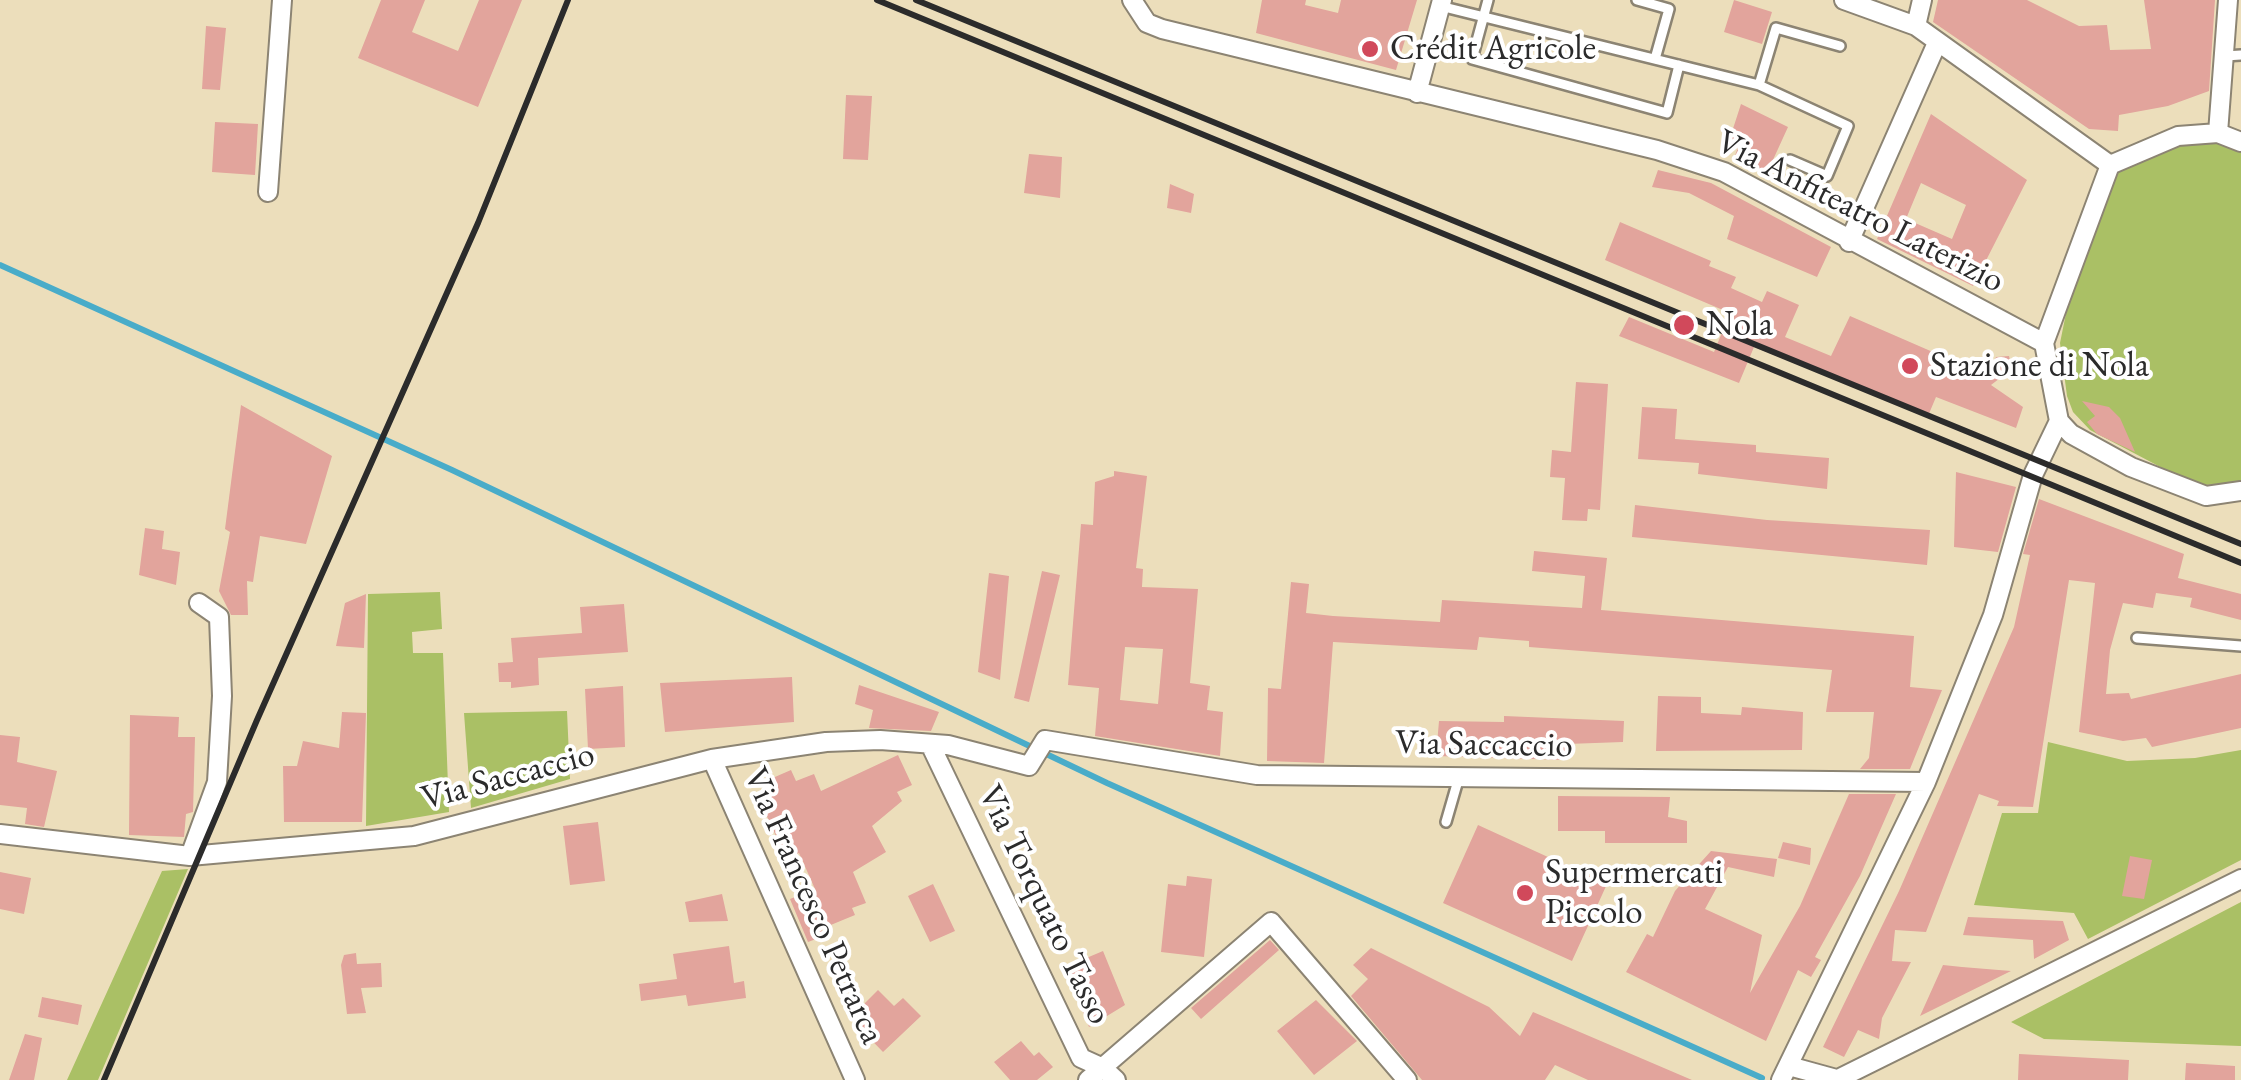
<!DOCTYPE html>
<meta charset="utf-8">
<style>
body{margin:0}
canvas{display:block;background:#ecdebb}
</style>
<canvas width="2241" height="1080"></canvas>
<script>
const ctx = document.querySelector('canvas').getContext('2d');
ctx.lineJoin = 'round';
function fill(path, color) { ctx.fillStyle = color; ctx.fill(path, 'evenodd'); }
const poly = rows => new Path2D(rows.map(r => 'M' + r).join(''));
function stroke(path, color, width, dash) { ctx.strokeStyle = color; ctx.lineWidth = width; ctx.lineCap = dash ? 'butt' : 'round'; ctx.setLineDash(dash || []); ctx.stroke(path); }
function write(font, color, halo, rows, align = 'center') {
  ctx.font = font + ' "EB Garamond",serif'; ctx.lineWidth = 8; ctx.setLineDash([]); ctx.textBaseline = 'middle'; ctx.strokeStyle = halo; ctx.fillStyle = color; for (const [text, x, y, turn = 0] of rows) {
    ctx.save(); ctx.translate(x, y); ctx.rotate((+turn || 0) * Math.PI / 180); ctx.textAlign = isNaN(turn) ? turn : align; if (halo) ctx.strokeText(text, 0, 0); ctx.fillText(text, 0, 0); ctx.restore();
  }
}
fill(poly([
 [2210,141,2241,149,2241,482,2206,485,2187,481,2090,430,2073,412,2067,396,2060,343,2076,264,2115,175,2133,162,2178,145],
 [440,592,442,629,412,632,413,653,443,653,449,812,366,826,368,594],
 [567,711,570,779,471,808,464,713],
 [2048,742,2127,761,2195,758,2241,750,2241,860,2088,939,2074,913,1974,905,2002,813,2038,813],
 [188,869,98,1080,67,1080,162,871],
 [2241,902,2241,1046,2044,1039,2011,1022]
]), '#aac065');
stroke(poly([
 [0,265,452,470,1107,783,1762,1078]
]), '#49acc9', 6);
fill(poly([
 [381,0,425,0,412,32,458,51,479,0,522,0,478,107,358,58],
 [1262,0,1306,0,1305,5,1338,13,1341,0,1417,0,1396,70,1256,33],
 [1734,0,1772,12,1762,44,1724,32],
 [1938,0,2027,0,2079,26,2107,25,2110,50,2151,49,2144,0,2215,0,2209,91,2168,106,2119,115,2118,131,2089,129,1933,22],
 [206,26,226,28,220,90,202,89],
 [846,95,872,96,868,160,843,159],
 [1741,104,1788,127,1767,173,1734,158,1739,145,1729,141],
 [1931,114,2027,180,1973,286,1877,239],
 [1921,183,1966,205,1952,239,1906,219],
 [215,122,258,124,255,175,212,172],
 [1029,154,1062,157,1060,198,1024,193],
 [1658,170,1711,183,1831,247,1817,277,1727,239,1734,216,1689,193,1652,187],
 [1170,184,1194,194,1191,213,1167,208],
 [1620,222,1711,261,1709,266,1736,277,1731,288,1762,302,1767,291,1799,305,1785,337,1831,356,1850,316,1988,376,1996,357,2009,356,2012,369,1991,385,2023,407,2016,428,1936,397,1928,416,1754,347,1739,383,1619,336,1629,317,1714,352,1730,313,1605,260],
 [1576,382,1608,384,1600,510,1588,509,1587,521,1562,520,1565,478,1550,477,1552,450,1571,452],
 [2082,401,2109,407,2120,418,2135,452,2097,434,2087,422,2095,416],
 [241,405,332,456,306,544,260,536,253,582,247,581,248,615,231,615,219,591,230,532,225,529],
 [1642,407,1677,409,1675,439,1756,445,1756,452,1829,458,1827,489,1698,474,1699,463,1638,459],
 [1114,471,1147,476,1136,568,1143,569,1142,587,1198,589,1190,683,1210,686,1207,710,1223,712,1220,756,1095,736,1099,688,1068,685,1081,524,1093,525,1095,482,1114,476],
 [1125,647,1163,649,1158,704,1120,700],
 [1956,472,2016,487,1998,552,1954,547],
 [2039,499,2184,554,2178,578,2241,594,2241,620,2190,607,2192,598,2156,593,2153,608,2123,603,2110,650,2106,694,2129,693,2131,699,2241,674,2241,728,2152,747,2146,738,2123,741,2079,732,2095,583,2069,580,2033,807,1997,806,1999,801,1979,794,1926,932,1895,930,1892,961,1911,962,1882,1018,1879,1039,1858,1030,1844,1057,1823,1047,1899,891,2014,627,2030,555,2023,554],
 [1635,505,1767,520,1930,530,1927,565,1632,537],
 [145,528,164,531,162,549,180,552,176,585,139,575],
 [1534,551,1607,558,1601,610,1914,636,1910,687,1942,690,1910,769,1860,769,1869,758,1874,712,1826,712,1832,670,1529,647,1529,641,1479,637,1477,650,1333,642,1324,763,1267,761,1268,688,1281,689,1291,582,1309,584,1306,613,1333,616,1440,622,1442,600,1582,608,1585,576,1532,571],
 [1042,571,1060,575,1029,702,1014,698],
 [989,573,1009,576,1000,680,978,672],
 [366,594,364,648,336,646,345,603],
 [624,604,628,652,538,658,539,685,511,688,511,682,499,682,498,663,513,662,511,638,582,633,580,607],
 [792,677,794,722,665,732,660,683],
 [859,685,939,712,931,731,869,728,873,710,855,704],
 [623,686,625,747,588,749,585,689],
 [1658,696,1701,697,1701,713,1741,715,1742,707,1803,712,1802,750,1656,751],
 [342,712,366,713,362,822,284,822,283,766,297,766,303,741,339,748],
 [130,715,179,717,178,737,195,737,193,812,186,814,184,837,129,835],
 [1504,716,1624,721,1623,742,1567,744,1567,760,1436,756,1439,721,1504,722],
 [0,735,20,737,17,762,57,771,44,827,25,824,27,808,0,805],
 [898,755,912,785,897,792,902,801,872,826,886,852,853,872,866,903,852,908,855,915,821,929,824,936,808,942,790,899,815,889,799,853,786,858,759,799,774,792,768,780,791,770,796,781,814,774,821,791],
 [1849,794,1896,794,1860,876,1815,957,1821,960,1811,977,1798,970,1766,1041,1626,972,1647,934,1653,937,1675,891,1711,851,1777,859,1774,877,1728,867,1705,909,1762,935,1750,993,1800,906],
 [1558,796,1670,797,1668,817,1687,821,1687,843,1605,843,1605,831,1558,831],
 [598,822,605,881,570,885,563,826],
 [1478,825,1607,884,1572,961,1443,903],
 [1783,842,1811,848,1810,865,1778,858],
 [2130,856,2152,860,2144,899,2122,896],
 [0,872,31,878,24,914,0,909],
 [1187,876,1212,879,1204,957,1161,952,1168,884,1186,886],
 [933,884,955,931,930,942,908,896],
 [722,894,728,921,689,922,685,902],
 [1968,917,2063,921,2069,940,2034,959,2033,940,1963,935],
 [1270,940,1279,950,1201,1019,1191,1008],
 [729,946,734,983,744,981,746,998,688,1006,686,995,641,1001,639,984,677,979,673,954],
 [1371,948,1489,1007,1520,1036,1533,1012,1692,1080,1588,1080,1555,1065,1545,1080,1422,1080,1351,996,1368,979,1353,965],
 [1103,951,1125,1005,1089,1027,1065,967],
 [356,953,357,964,381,963,382,987,361,988,366,1013,347,1014,341,965,344,955],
 [1943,965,1962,967,2011,971,1920,1016],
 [878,990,894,1006,903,998,921,1016,883,1052,850,1018],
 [42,997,82,1005,78,1025,38,1017],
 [1316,1000,1357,1041,1314,1075,1277,1031],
 [25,1034,42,1038,34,1080,9,1080],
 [1021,1041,1034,1056,1039,1052,1053,1067,1037,1080,1010,1080,994,1062],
 [2019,1054,2129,1060,2128,1080,2018,1080],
 [2186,1063,2235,1066,2235,1080,2185,1080]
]), '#e2a49c');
const service = poly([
 [1488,0,1472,59,1667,113,1679,65],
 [1637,0,1669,9,1655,59],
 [1440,6,1759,85,1848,126,1827,176,1790,160],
 [2225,56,2241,55],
 [1759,85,1776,28,1840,46],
 [2137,638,2241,646],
 [1446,822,1459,777]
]);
const minor = poly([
 [1132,0,1147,23,1162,29,1657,150,1724,172,2044,343],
 [1844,0,1916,26,2110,165],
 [1916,26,1922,0],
 [1417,93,1442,0],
 [2218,133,2228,0],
 [2241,142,2218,133,2178,136,2110,165,2044,343,2059,421,2071,434,2131,467,2206,496,2241,491],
 [268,192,282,0],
 [1849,242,1937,43],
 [930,744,1081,1058,1103,1068,1116,1080],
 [712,759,855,1080],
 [0,834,190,856,414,836,712,759,826,742,880,740,948,745,1029,766,1045,740,1257,775,1926,782],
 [190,856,217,782,222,696,219,617,199,603],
 [1789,1066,1840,1080],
 [1838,1079,2241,879],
 [1088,1080,1271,922,1407,1080],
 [1781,1080,1926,782,1993,615,2033,475,2059,421]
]);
stroke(service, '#8c8473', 14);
stroke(minor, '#8c8473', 22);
stroke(service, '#fff', 9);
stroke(minor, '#fff', 18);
stroke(poly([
 [877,0,2241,563],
 [916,0,2241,544],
 [104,1080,257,720,478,223,568,0]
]), '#2b2b2b', 6);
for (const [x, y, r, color] of [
 [1370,49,10,"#d1495b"],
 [1684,325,12,"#d1495b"],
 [1910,366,10,"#d1495b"],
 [1525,893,10,"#d1495b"]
]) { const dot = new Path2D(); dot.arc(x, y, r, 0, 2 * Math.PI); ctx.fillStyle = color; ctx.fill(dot); stroke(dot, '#fff', 4); }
write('35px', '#2b2b2b', '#fff', [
 ["Crédit Agricole",1390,49],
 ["Nola",1706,325],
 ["Stazione di Nola",1930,366],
 ["Supermercati",1545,873],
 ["Piccolo",1545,913]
], 'left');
write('35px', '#2b2b2b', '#fff', [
 ["Via Anfiteatro Laterizio",1860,212,27],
 ["Via Saccaccio",1484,745,1],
 ["Via Saccaccio",508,777,-15],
 ["Via Torquato Tasso",1044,905,64],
 ["Via Francesco Petrarca",813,906,66]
]);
</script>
